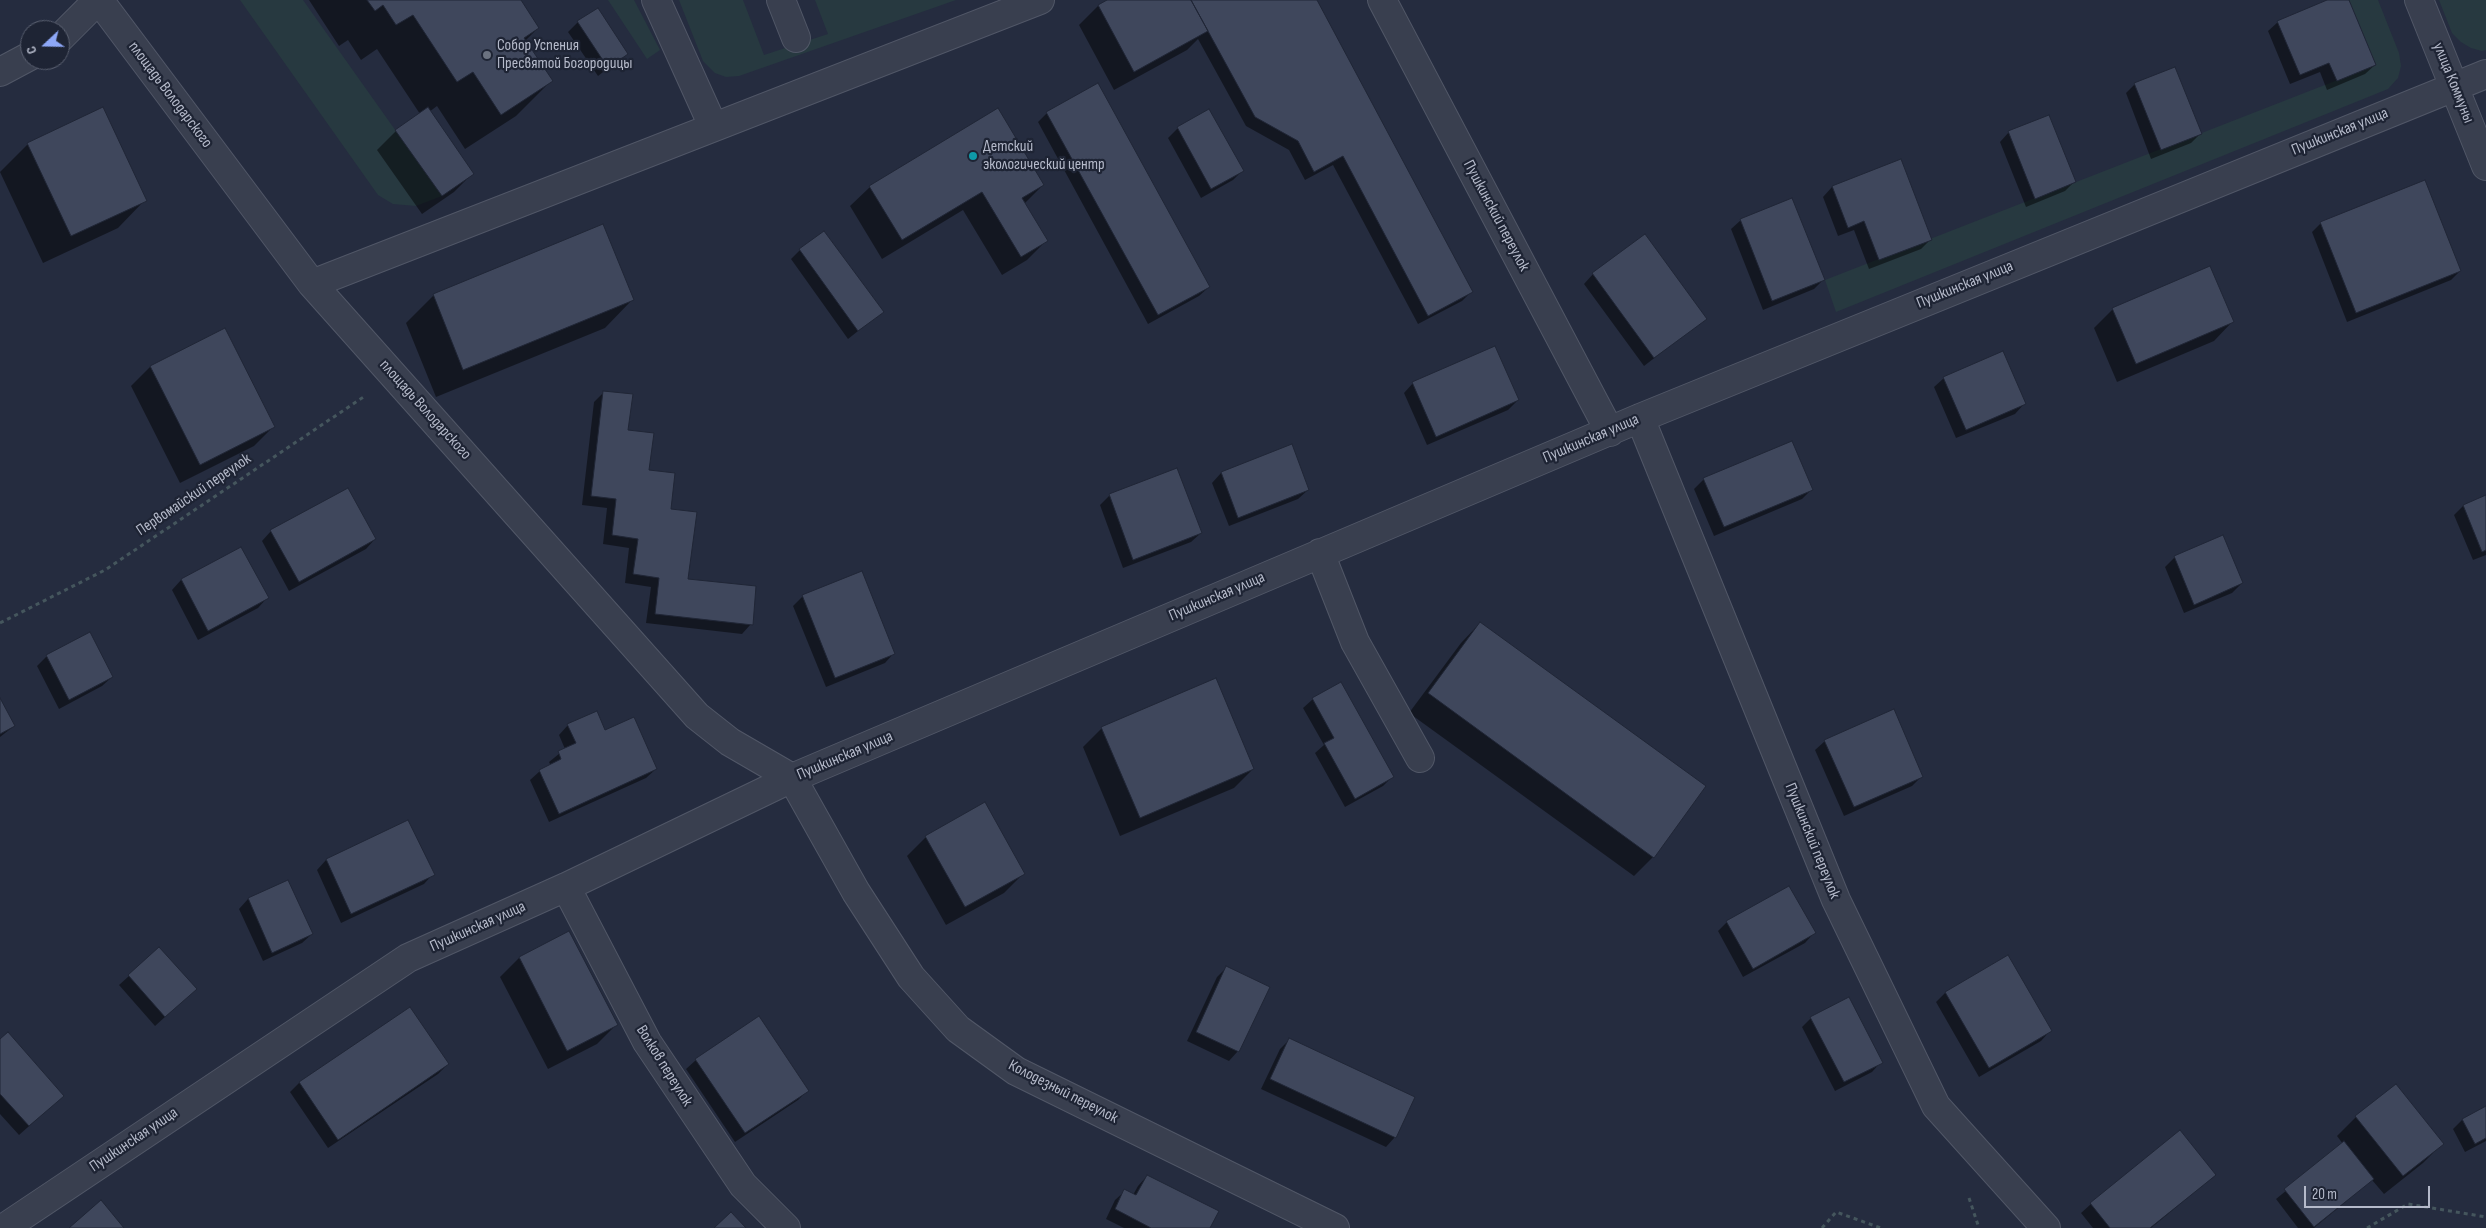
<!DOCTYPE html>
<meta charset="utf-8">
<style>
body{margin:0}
#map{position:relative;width:2486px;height:1228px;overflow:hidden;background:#252c3f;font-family:"Sofia Sans Condensed",sans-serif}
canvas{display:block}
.north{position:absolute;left:20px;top:20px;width:50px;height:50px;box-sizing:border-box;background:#1e2434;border:1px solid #5a6070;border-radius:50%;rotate:249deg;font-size:14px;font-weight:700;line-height:20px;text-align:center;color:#b5baca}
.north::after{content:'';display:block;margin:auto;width:18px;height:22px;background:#8da7f7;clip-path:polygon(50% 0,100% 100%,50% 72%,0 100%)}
.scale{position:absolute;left:2304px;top:1186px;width:126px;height:22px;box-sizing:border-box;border:2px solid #b5baca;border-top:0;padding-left:6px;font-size:15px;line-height:18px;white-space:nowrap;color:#b5baca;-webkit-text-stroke:4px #1e2434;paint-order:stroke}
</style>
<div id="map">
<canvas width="2486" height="1228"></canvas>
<div class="north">С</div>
<div class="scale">20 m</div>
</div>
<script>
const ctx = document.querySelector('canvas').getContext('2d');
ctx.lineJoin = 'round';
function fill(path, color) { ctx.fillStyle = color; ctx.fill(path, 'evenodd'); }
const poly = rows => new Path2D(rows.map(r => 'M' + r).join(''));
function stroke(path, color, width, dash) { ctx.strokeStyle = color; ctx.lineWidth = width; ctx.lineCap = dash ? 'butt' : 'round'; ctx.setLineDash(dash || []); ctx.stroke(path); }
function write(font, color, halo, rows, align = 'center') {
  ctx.font = font + ' "Sofia Sans Condensed",sans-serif'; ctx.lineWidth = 4.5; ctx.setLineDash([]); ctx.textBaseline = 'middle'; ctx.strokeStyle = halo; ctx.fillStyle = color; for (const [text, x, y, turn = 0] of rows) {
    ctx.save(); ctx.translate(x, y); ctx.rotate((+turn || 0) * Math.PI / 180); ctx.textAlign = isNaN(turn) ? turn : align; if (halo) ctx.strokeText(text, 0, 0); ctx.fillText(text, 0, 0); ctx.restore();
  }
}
fill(poly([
 [240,0,303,0,442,196,416,206,393,204,378,195],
 [608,0,634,0,660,50,647,59],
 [679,0,743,0,764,55,828,34,815,0,956,0,739,76,726,77,715,73,703,61],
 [2349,0,2378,0,2399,53,2401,66,2398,78,2388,89,1836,312,1825,280,2376,65],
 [2439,0,2486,0,2486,50,2482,51,2471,48,2461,42,2452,33]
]), '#273940');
fill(poly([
 [309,0,519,0,538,28,525,41,551,81,516,116,465,149,437,106,429,112,473,173,454,192,422,214,377,150,396,131,420,114,377,49,361,60,348,40,339,46],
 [1110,0,1315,0,1471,292,1462,301,1418,324,1333,165,1305,180,1289,150,1246,126,1198,39,1187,50,1114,90,1079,25,1098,6],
 [2330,0,2348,0,2375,65,2365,74,2327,90,2320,72,2290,84,2268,31,2278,22],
 [598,9,626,54,598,76,568,32,578,22],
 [2135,84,2200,134,2191,143,2151,159,2126,93],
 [998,110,1043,185,1024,204,1046,241,1027,260,1002,275,963,210,882,259,850,206,870,187],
 [1209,111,1242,171,1233,180,1201,198,1168,138,1177,129],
 [1047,113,1209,287,1199,296,1148,324,1038,122],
 [2009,132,2074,182,2065,191,2026,207,2000,142],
 [28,144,145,200,118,228,43,263,0,172],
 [1901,161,1931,239,1921,249,1869,269,1854,230,1838,236,1823,197,1832,187],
 [1741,220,1823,280,1814,289,1763,310,1731,229],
 [2321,223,2460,271,2451,280,2347,322,2312,232],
 [800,250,882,312,848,339,791,259],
 [1593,274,1705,319,1644,366,1584,284],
 [434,295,632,300,605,328,436,397,406,323],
 [2113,309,2233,321,2214,341,2117,382,2094,328],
 [224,329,273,427,254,446,180,483,131,386,150,367],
 [1944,378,2024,404,2015,414,1956,438,1934,387],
 [1413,383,1518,400,1508,410,1427,445,1404,393],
 [604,392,647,471,687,580,751,624,742,634,646,623,651,587,625,583,629,548,603,544,607,508,582,505,594,402],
 [1291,446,1308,490,1298,499,1229,526,1212,483,1221,473],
 [1177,470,1201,533,1191,542,1123,568,1100,505,1109,496],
 [1704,479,1811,490,1802,499,1714,536,1694,489],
 [2486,497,2486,555,2473,560,2454,515,2463,506],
 [271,531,375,539,366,549,289,591,262,541],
 [2222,537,2242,583,2232,593,2184,613,2165,567,2175,557],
 [241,548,267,598,258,608,198,640,172,590,181,580],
 [862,573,894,653,885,663,826,687,793,606,803,596],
 [1480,623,1653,857,1634,876,1409,713,1461,643],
 [90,634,112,677,102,686,59,709,37,666,46,657],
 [1313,699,1392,777,1383,786,1345,807,1315,753,1324,745,1303,708],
 [0,701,14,726,0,737],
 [568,725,604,732,656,769,646,778,549,822,530,780,540,771,551,766,549,762,565,749,559,735],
 [1102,728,1253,769,1234,788,1120,836,1083,747],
 [1825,741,1922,776,1912,786,1844,816,1815,750],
 [408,821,433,874,424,884,341,923,317,870,326,860],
 [926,837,1023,874,1004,893,946,925,907,856],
 [288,881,312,934,302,943,263,961,239,909,248,899],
 [1727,922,1814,933,1805,943,1743,977,1718,931],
 [159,949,186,998,155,1026,119,985],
 [2007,957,2050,1031,2041,1041,1979,1077,1936,1002,1945,993],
 [519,958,616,1025,597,1044,548,1069,500,977],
 [1226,968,1238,1051,1229,1061,1187,1041,1217,977],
 [409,1008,448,1064,438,1074,328,1148,290,1092,299,1083],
 [1811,1018,1881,1062,1872,1072,1835,1091,1802,1027],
 [1290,1039,1395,1137,1386,1147,1261,1089,1280,1049],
 [0,1041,53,1105,19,1135,0,1114],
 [696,1060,807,1091,798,1100,735,1142,686,1069],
 [2395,1085,2442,1144,2423,1163,2384,1194,2372,1180,2314,1228,2298,1228,2276,1199,2343,1144,2337,1136,2356,1117],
 [2486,1107,2486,1141,2465,1152,2453,1129,2462,1120],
 [2215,1175,2151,1228,2093,1228,2081,1213,2091,1204],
 [1147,1176,1209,1228,1124,1228,1106,1219,1115,1200,1125,1191,1133,1195,1138,1186]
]), '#0007');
const building = poly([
 [367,0,521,0,539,28,524,38,553,81,501,115,473,72,457,82,413,15,396,25,383,5,375,11,367,0],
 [1107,0,1191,0,1208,31,1134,72,1098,5,1107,0],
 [1191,0,1317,0,1473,292,1428,316,1343,156,1314,172,1298,141,1255,117,1191,0],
 [2327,0,2349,0,2376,65,2337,81,2329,63,2300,75,2277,21,2327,0],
 [598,8,628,54,608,68,577,21,598,8],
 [2175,67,2202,134,2161,150,2134,83,2175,67],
 [1098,83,1210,287,1158,315,1046,112,1098,83],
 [103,107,147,201,71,236,27,143,103,107],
 [428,107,474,174,442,196,395,130,428,107],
 [998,108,1044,185,1022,198,1048,241,1021,257,982,192,902,240,869,186,998,108],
 [1209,109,1244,171,1211,189,1177,127,1209,109],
 [2049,115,2076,182,2035,199,2008,131,2049,115],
 [1901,159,1932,240,1879,260,1864,221,1848,228,1832,186,1901,159],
 [2425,180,2461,271,2356,313,2320,222,2425,180],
 [1792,198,1825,280,1772,301,1740,219,1792,198],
 [603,224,634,300,463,370,433,294,603,224],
 [824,231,884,312,858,331,799,249,824,231],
 [1645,234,1707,319,1654,358,1592,273,1645,234],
 [2210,266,2234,322,2136,364,2112,308,2210,266],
 [225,328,275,427,200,465,150,366,225,328],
 [1495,346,1519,400,1436,437,1412,382,1495,346],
 [2003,351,2026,404,1966,430,1943,377,2003,351],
 [603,391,633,394,628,430,654,433,649,470,675,473,671,509,697,512,688,579,756,586,753,625,655,614,659,578,633,574,638,539,612,535,616,499,591,496,603,391],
 [1792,441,1813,490,1724,527,1703,478,1792,441],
 [1292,444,1309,490,1238,518,1221,472,1292,444],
 [1177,468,1202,533,1133,560,1109,494,1177,468],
 [348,488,376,539,299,582,270,530,348,488],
 [2486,495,2486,550,2482,552,2463,505,2486,495],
 [2223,535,2243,583,2194,605,2174,556,2223,535],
 [241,547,269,598,208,631,181,579,241,547],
 [862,571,895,654,835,678,802,595,862,571],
 [1480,622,1706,786,1654,858,1428,693,1480,622],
 [90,632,113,677,69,700,46,655,90,632],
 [1216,678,1254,769,1140,818,1101,727,1216,678],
 [1341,682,1394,777,1355,799,1324,743,1334,738,1312,698,1341,682],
 [0,698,15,726,0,734,0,698],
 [1894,709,1923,777,1854,807,1824,740,1894,709],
 [597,711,605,730,634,717,657,769,559,814,539,770,561,759,558,751,576,743,567,724,597,711],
 [985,802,1025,874,965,907,925,836,985,802],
 [408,820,435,875,351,914,326,859,408,820],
 [288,880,313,934,272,953,248,898,288,880],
 [1789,886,1816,933,1753,969,1726,921,1789,886],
 [569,931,618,1025,567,1051,519,957,569,931],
 [159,947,197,989,165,1017,128,975,159,947],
 [2008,955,2052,1031,1989,1068,1945,992,2008,955],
 [1226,966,1270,987,1239,1052,1196,1032,1226,966],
 [1849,997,1883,1063,1844,1082,1810,1017,1849,997],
 [410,1007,449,1064,338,1140,299,1082,410,1007],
 [759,1016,809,1091,745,1133,695,1059,759,1016],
 [8,1032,64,1096,29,1126,0,1094,0,1039,8,1032],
 [1289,1038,1415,1097,1396,1138,1270,1079,1289,1038],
 [2396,1084,2444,1144,2403,1176,2355,1116,2396,1084],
 [2486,1106,2486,1138,2475,1144,2462,1119,2486,1106],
 [2180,1130,2216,1175,2150,1228,2110,1228,2090,1203,2180,1130],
 [2344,1141,2374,1179,2314,1227,2284,1189,2344,1141],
 [1147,1175,1219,1211,1210,1228,1151,1228,1115,1209,1124,1189,1136,1195,1147,1175],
 [101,1200,124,1228,69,1228,101,1200],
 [731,1212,746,1228,714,1228,731,1212]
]);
fill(building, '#3f475c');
stroke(building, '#202636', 1);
const minor = poly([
 [99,0,312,284,697,716,730,742,792,778,856,892,911,977,958,1029,1016,1071,1335,1228],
 [656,0,713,126],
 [781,0,796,38],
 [1382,0,1610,432],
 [2419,0,2486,166],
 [60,38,98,0],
 [0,72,30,56],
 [312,284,1040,0],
 [1640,418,1836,900,1936,1106,2046,1228],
 [1320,553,1355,642,1420,758],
 [566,887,647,1042,743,1185,786,1228],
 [4,1228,408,958,566,887,792,778,1640,418,2486,74]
]);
stroke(minor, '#515767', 30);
stroke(poly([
 [0,623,105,570,365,396],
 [1969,1198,1979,1228],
 [1822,1228,1836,1212,1881,1228],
 [2367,1228,2408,1204,2486,1217]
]), '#45565d', 3, [4, 4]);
stroke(minor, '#393f4f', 28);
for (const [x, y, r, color] of [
 [487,55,5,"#6b7280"],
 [973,156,5,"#0f9aa8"]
]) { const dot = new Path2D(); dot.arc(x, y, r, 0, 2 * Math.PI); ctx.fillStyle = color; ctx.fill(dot); stroke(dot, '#1e2434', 2); }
write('16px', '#b5baca', '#1e2434', [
 ["Собор Успения",497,46],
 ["Пресвятой Богородицы",497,64],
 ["Детский",983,147],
 ["экологический центр",983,165]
], 'left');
write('16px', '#b5baca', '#1e2434', [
 ["улица Коммуны",2453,83,68],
 ["площадь Володарского",170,95,53],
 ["Пушкинская улица",2340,132,-22],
 ["Пушкинский переулок",1496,216,62],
 ["Пушкинская улица",1965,285,-22],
 ["площадь Володарского",425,410,48],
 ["Пушкинская улица",1591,439,-23],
 ["Первомайский переулок",194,495,-34],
 ["Пушкинская улица",1217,597,-23],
 ["Пушкинская улица",845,756,-23],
 ["Пушкинский переулок",1812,841,68],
 ["Пушкинская улица",478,927,-24],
 ["Волков переулок",664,1066,58],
 ["Колодезный переулок",1063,1092,27],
 ["Пушкинская улица",134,1140,-34]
]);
</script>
